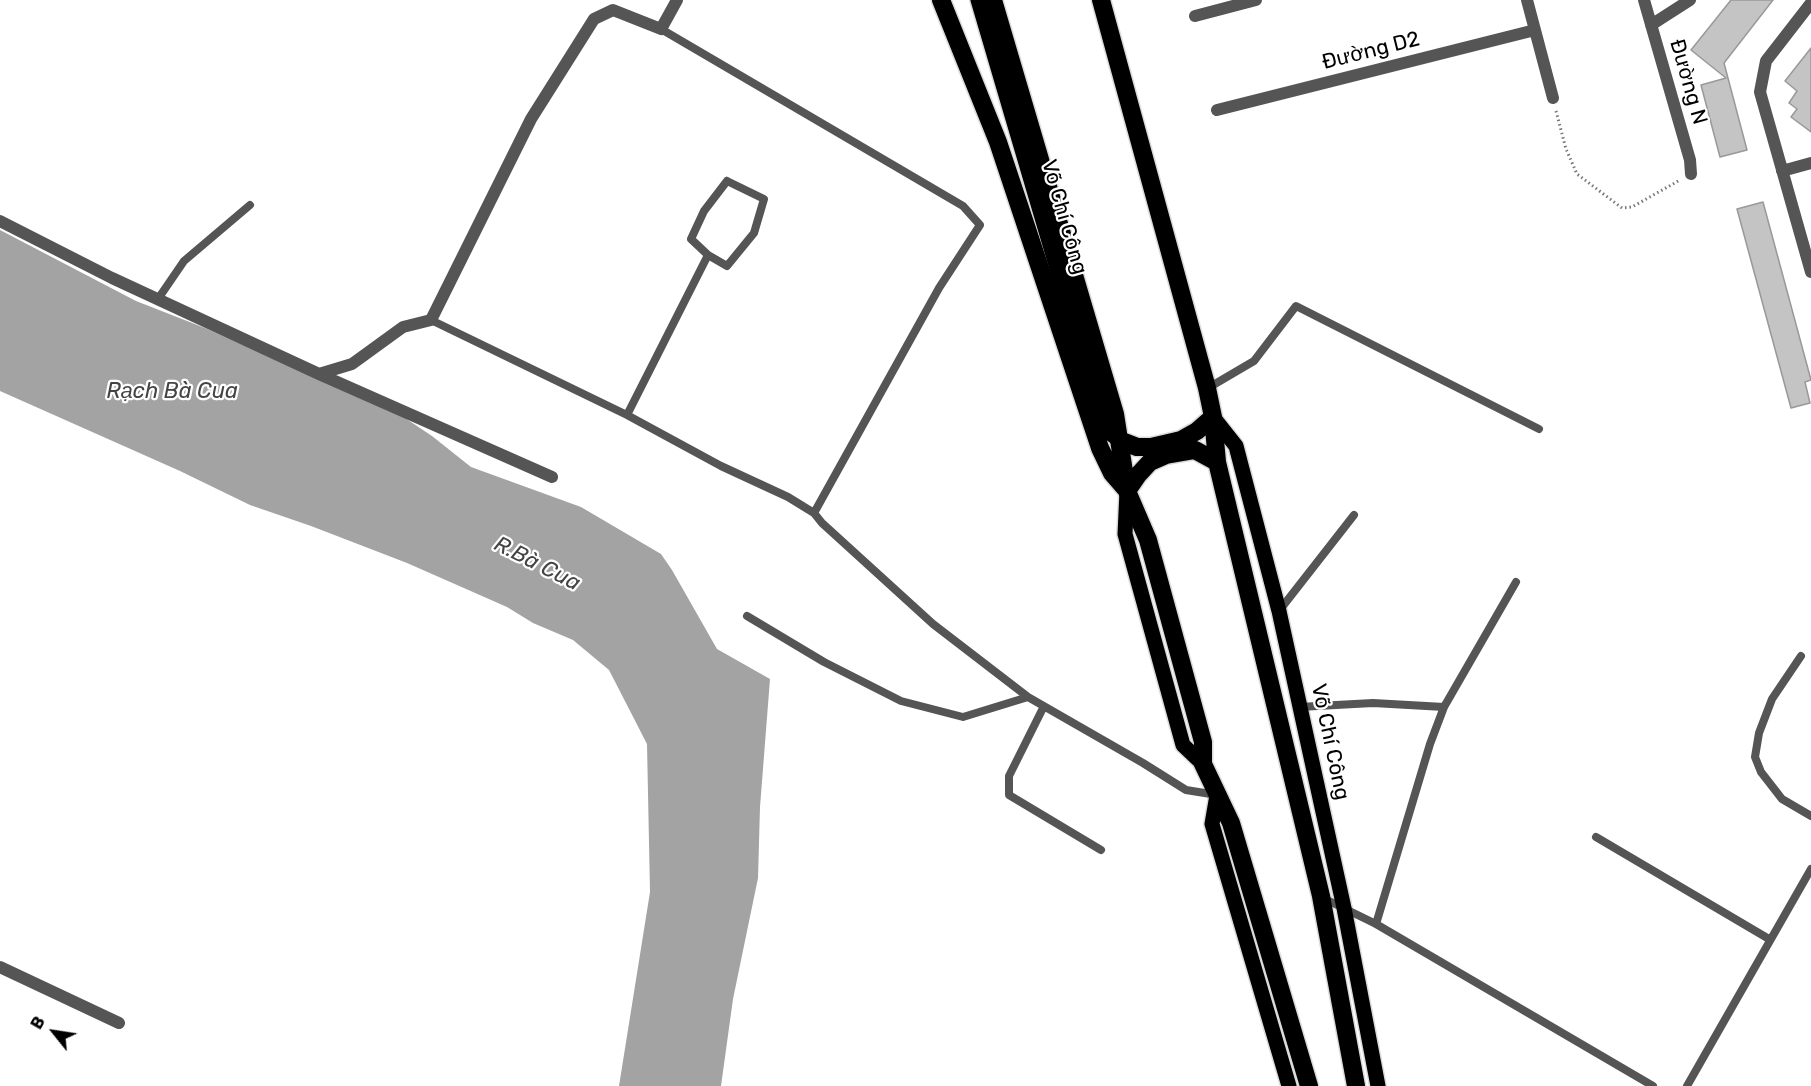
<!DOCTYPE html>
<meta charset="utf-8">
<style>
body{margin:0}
#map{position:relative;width:1811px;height:1086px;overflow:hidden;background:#fff;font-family:Rubik,sans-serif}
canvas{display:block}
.north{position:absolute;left:24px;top:1002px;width:60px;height:60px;-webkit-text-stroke:4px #fff;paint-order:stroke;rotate:300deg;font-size:16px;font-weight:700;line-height:24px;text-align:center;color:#000}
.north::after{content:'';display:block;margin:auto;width:21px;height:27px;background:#000;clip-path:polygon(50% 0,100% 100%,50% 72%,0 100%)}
</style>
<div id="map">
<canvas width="1811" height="1086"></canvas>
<div class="north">B</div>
</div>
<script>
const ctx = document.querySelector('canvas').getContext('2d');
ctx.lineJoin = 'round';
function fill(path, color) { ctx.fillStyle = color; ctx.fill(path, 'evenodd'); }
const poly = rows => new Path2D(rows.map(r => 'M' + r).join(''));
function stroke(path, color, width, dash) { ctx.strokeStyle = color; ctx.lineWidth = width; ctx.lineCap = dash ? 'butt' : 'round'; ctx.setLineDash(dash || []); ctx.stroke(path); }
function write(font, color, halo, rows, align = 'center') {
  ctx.font = font + ' Rubik,sans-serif'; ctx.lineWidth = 4.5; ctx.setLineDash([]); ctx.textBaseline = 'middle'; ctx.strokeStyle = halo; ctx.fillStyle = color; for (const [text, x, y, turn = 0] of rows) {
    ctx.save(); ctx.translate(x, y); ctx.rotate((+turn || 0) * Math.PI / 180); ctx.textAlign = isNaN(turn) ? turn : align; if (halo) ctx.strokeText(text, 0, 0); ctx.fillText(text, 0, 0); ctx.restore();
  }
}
fill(poly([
 [0,230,136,301,205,328,405,418,432,436,471,467,581,507,661,554,672,570,717,649,770,679,760,807,758,878,733,999,721,1086,619,1086,650,892,647,744,609,670,573,640,533,623,507,607,407,563,311,526,250,505,180,471,0,391]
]), '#a3a3a3');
const building = poly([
 [1731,0,1773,0,1724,63,1747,150,1720,157,1701,85,1726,78,1691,50,1731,0],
 [1811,48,1811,132,1791,117,1797,109,1789,103,1797,91,1785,81,1811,48],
 [1763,202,1811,380,1805,382,1810,403,1791,408,1737,209,1763,202]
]);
fill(building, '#c4c4c4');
stroke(building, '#999', 1.5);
const primary = poly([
 [978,0,1100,415,1108,432,1119,440],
 [1213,417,1236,446,1279,611,1344,908,1378,1086],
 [1127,491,1125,534,1183,745,1203,764],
 [1217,795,1212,824,1289,1086]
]);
const highway = poly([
 [941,0,998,142,1100,448,1112,473,1125,488],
 [993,0,1115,414,1127,491,1148,540,1203,742,1203,764,1231,823,1309,1086],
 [1101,0,1207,388,1213,417,1217,462,1321,896,1356,1086],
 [1119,440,1137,447,1151,447,1164,444,1181,440,1197,431,1213,417],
 [1127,491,1138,475,1150,462,1166,455,1195,450,1217,462]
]);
stroke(primary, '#dbdbdb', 18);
stroke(highway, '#dbdbdb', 21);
stroke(poly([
 [1556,111,1566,149,1577,174,1622,208,1632,207,1680,180]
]), '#777', 3, [1.5, 3]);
stroke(poly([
 [661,29,963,206,980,225,939,288,814,513],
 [727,181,764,199,754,233,727,266,708,255,691,239,704,211,727,181],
 [158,299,184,261,250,205],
 [431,320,627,415,721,466,788,497,814,513,822,523,933,624,1028,697,1143,763,1186,790,1217,795],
 [1208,388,1254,361,1296,306,1539,429],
 [627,415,708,255],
 [1279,611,1354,515],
 [747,616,824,662,901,701,963,717,1028,697],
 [1801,656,1772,699,1759,733,1755,757,1761,772,1782,799,1811,816],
 [1044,706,1009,776,1009,795,1101,850],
 [1299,707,1373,703,1444,707],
 [1596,837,1769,939],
 [1321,897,1376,924,1653,1086],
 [1376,924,1430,744,1444,707,1516,582],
 [1687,1086,1811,869]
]), '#555', 8);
stroke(poly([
 [1527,0,1553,98],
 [1644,0,1690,160,1691,174],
 [1811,3,1766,61,1760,92,1811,272],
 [1195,16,1256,0],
 [1651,25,1690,0],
 [1217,110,1535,30],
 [1782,171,1811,163],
 [0,221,112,278,319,374,352,364,403,327,431,320,531,119,594,19,613,10,661,29,677,0],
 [319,374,552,477],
 [0,967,119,1023]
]), '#555', 12);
stroke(primary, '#000', 15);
stroke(highway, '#000', 18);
write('21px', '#000', '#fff', [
 ["Đường D2",1371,51,-14],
 ["Đường N",1688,82,74],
 ["Võ Chí Công",1064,217,74],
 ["Võ Chí Công",1330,742,78]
]);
write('italic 22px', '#444', '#fff', [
 ["Rạch Bà Cua",172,392],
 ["R.Bà Cua",537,564,27]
]);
</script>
